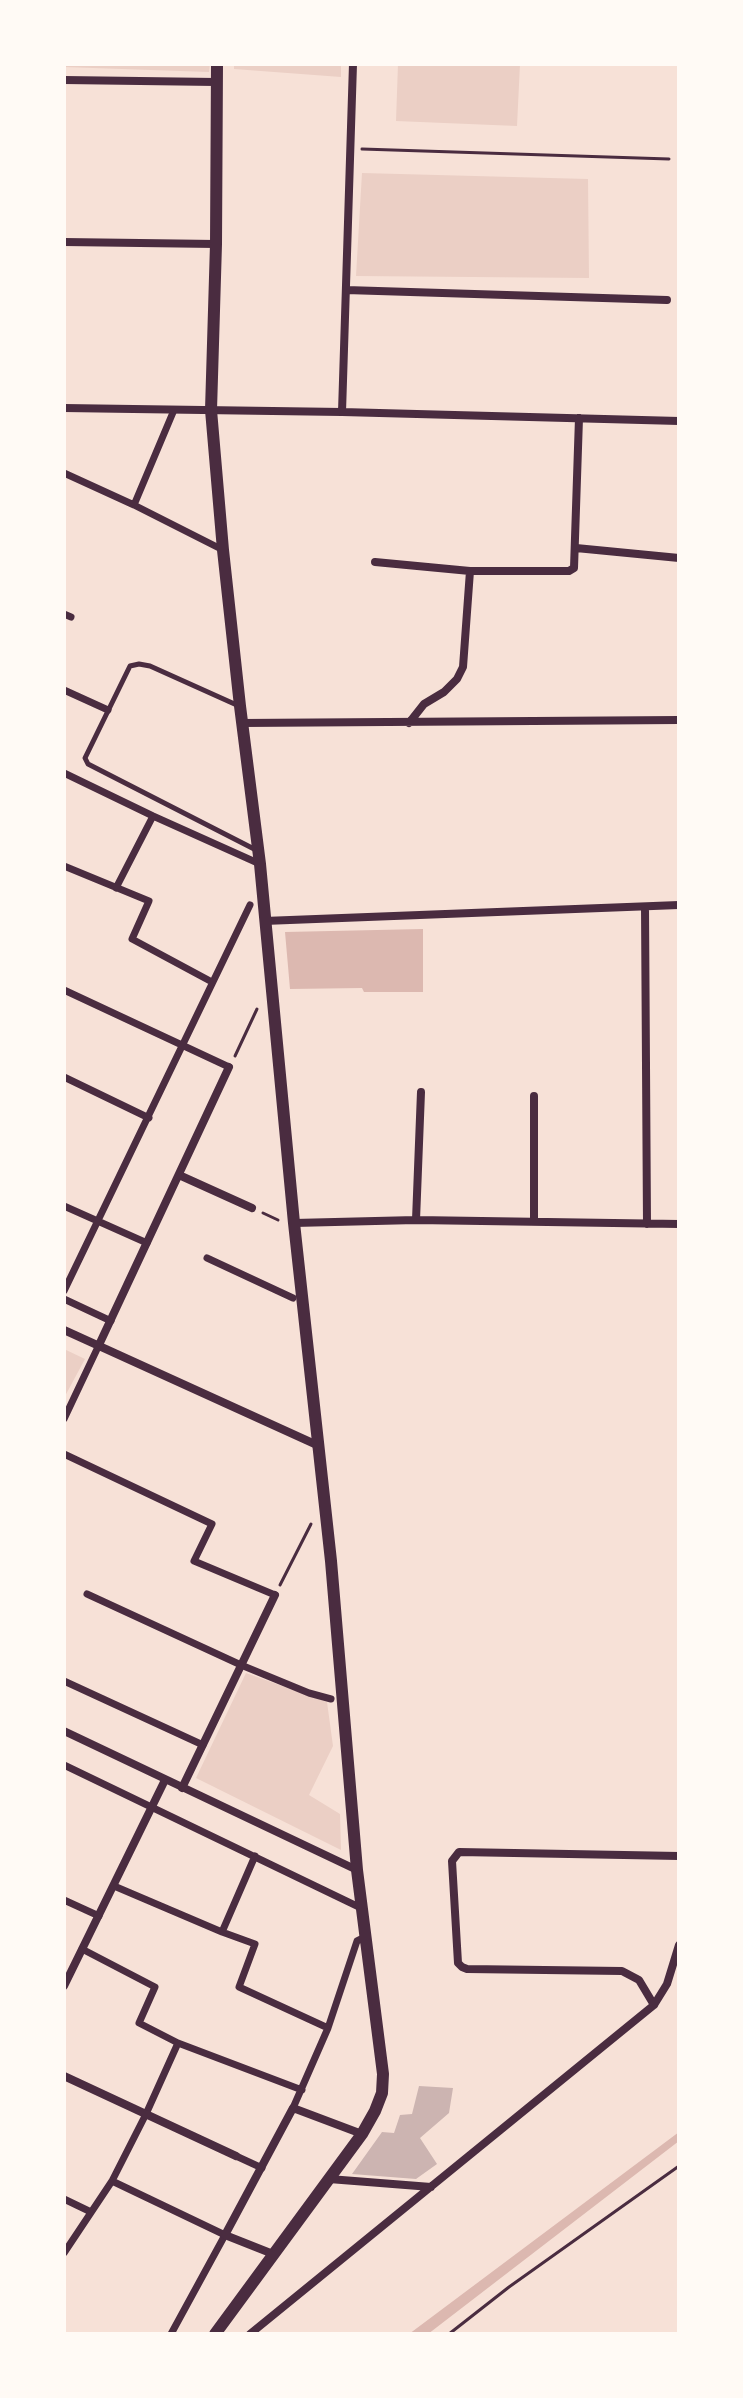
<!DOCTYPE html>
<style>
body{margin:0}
#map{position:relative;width:743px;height:2398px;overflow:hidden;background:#f7e1d7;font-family:"Fira Sans",sans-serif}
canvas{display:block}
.frame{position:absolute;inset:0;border:66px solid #fffaf5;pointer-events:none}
</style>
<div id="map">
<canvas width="743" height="2398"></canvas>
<div class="frame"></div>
</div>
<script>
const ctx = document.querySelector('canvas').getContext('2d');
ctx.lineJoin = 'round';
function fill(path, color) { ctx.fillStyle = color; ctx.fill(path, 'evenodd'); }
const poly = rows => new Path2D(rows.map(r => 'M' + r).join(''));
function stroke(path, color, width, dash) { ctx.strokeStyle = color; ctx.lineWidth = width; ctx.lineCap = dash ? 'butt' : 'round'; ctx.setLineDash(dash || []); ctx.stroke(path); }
fill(poly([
 [64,64,210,64,209,72,64,67],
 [234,64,341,64,341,77,234,69],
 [398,64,520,64,517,126,396,121],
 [362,173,588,179,589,278,356,276],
 [64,1349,85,1359,64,1398],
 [246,1673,327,1702,333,1746,309,1795,340,1814,341,1850,196,1778]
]), '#ebcfc5');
fill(poly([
 [423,929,423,992,364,992,362,988,290,989,285,932],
 [679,2132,679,2141,428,2334,409,2334]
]), '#dcb8b0');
fill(poly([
 [419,2086,453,2088,449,2113,420,2138,437,2164,416,2179,352,2174,382,2132,394,2133,400,2115,412,2114]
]), '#ccb4b1');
stroke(poly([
 [362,149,669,159],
 [235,1056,257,1009],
 [263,1213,278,1220],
 [280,1585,311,1524],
 [449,2334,509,2287,679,2166]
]), '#4a2c40', 3);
stroke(poly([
 [239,706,150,666,139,664,130,666,85,758,88,764,258,851]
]), '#4a2c40', 5);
stroke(poly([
 [64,473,134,505,223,550],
 [134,505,174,410],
 [64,614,71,617],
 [64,690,108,710],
 [64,773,153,816,260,864],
 [64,866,149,901,132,939,212,982],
 [116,888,153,816],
 [64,990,229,1067],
 [64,1077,149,1118],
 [64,1206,147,1243],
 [207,1258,293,1298],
 [64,1291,250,905],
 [64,1299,111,1321],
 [64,1419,98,1347],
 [64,1454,212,1524,194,1561,275,1595],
 [87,1594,241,1665,309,1693,331,1699],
 [64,1681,203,1745],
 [64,1765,361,1908],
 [114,1886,222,1932,255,1944,239,1987,328,2028],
 [64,1900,99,1916],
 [222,1932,255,1856],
 [82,1949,155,1987,139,2023,178,2043,302,2090],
 [293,2108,328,2028,357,1941,367,1936],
 [236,2156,262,2168],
 [112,2181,225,2235,171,2334],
 [64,2199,91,2212],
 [64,2253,112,2181,146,2114,178,2043]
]), '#4a2c40', 7);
stroke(poly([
 [64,80,216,82],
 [64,242,216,244],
 [346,290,667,300],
 [64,408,342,412,679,421],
 [342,412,353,64],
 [576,548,679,558],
 [375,562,470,571],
 [242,723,679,720],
 [409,723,424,704,444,692,457,679,463,667,470,571,569,571,574,568,579,418],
 [645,907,647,1224],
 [264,921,679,905],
 [179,1175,252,1208],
 [416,1220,421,1092],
 [534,1221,534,1096],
 [294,1223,416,1220,679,1224],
 [64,1330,317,1445],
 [98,1347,229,1067],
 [64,1731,357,1870],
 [182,1788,275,1595],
 [64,1986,165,1780],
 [654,2005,639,1980,622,1971,467,1969,462,1967,458,1963,452,1861,459,1852,679,1856],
 [64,2076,236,2156],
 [329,2179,431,2187],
 [273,2254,225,2235,293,2108,362,2134],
 [250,2334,654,2005,667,1984,679,1945]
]), '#4a2c40', 8);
stroke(poly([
 [215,2334,362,2134,375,2111,382,2093,383,2074,357,1870,331,1561,294,1223,260,864,240,706,223,550,211,410,216,244,217,64]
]), '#4a2c40', 12);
</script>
